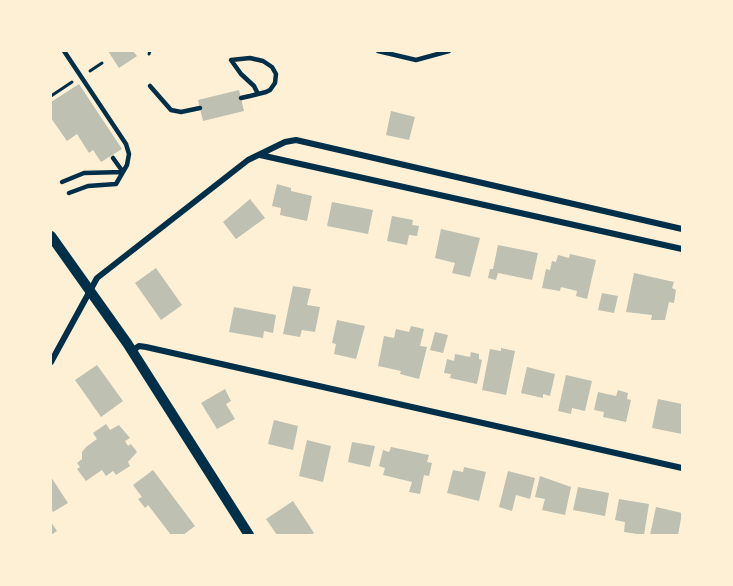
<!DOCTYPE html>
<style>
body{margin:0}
#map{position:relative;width:733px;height:586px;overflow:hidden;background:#fdf0d5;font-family:Signika,sans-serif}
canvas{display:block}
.frame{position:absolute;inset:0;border:52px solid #fdf0d5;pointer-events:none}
</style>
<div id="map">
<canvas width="733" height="586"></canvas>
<div class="frame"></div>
</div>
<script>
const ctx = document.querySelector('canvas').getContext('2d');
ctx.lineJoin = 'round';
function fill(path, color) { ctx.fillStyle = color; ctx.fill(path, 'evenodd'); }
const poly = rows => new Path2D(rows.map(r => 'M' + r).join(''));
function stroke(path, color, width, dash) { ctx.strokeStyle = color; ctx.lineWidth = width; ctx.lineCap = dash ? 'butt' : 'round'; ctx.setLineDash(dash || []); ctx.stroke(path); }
fill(poly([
 [108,51,133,51,137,56,119,68],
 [79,84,122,149,101,162,93,150,89,153,77,134,67,141,51,118,51,102],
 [239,90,244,111,203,121,198,100],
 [391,111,415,117,409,140,386,135],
 [277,184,291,188,291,191,312,196,307,221,280,215,281,208,272,206],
 [250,199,265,218,236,239,223,222],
 [332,202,373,210,368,234,327,226],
 [392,216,413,220,412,225,419,226,417,236,409,235,407,245,387,241],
 [441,229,480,238,470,277,452,273,455,263,435,258],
 [498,245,538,253,532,280,498,273,496,280,488,278,490,269,493,269],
 [570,254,596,260,587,299,576,296,577,291,561,287,560,291,542,288,546,269,550,270,552,261,556,262,558,255,569,258],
 [156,268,182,305,161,320,135,283],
 [634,273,674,282,672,288,676,290,674,303,669,302,665,320,651,320,652,315,626,312],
 [293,286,311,289,307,305,320,307,315,332,302,330,300,337,283,334],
 [602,293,618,296,614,313,598,310],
 [234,307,276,315,273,333,264,331,263,338,229,332],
 [337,320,365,326,356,359,334,354,336,344,332,343],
 [411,326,424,329,420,346,427,347,419,379,400,374,401,371,378,366,384,336,394,338,396,329,409,332],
 [435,332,448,335,443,353,430,350],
 [501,348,515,351,506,395,482,390,490,349,501,351],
 [471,352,479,354,479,359,482,360,477,384,450,378,451,374,444,373,447,359,454,361,455,354,470,357],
 [97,365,123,401,101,417,75,380],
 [527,367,555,374,550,396,543,394,543,398,521,393],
 [566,375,592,381,585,411,572,408,571,414,558,411],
 [225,389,231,401,226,404,235,419,217,429,201,403],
 [618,390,628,393,627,399,631,400,626,422,603,417,604,412,594,410,598,392,616,396],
 [658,399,682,404,682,434,652,428],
 [274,420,298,426,293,450,268,444],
 [106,424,110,430,119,425,130,438,125,441,128,446,131,444,137,452,128,462,130,466,116,475,113,471,106,476,102,470,86,481,77,469,80,467,77,463,82,459,82,452,86,447,97,439,93,433],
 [307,440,331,446,323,482,299,476],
 [352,442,375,446,370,467,348,462],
 [391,447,429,455,427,462,432,463,429,476,424,475,420,494,409,492,412,482,383,475,385,468,379,466,383,450,389,452],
 [464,467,486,472,479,501,447,493,453,470,463,472],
 [153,470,195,526,183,535,171,535,148,505,145,508,138,499,142,497,133,485],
 [508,471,535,478,530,499,516,495,512,511,499,507],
 [540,476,571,487,565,515,542,510,545,499,535,497],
 [51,477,68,503,53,512,51,508],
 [578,487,609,493,605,516,573,510],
 [619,499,649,504,644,535,624,532,625,522,615,520],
 [293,501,314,533,311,535,277,535,266,519],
 [656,507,682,513,678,535,650,535],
 [51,522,57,531,51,535]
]), '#bec0b2');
stroke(poly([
 [149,54,150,51],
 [90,71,102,63],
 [51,96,72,82]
]), '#003049', 3);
stroke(poly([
 [64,51,126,144,129,154,127,165,116,184,88,186,69,193],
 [378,51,416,60,449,51],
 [150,86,171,110,181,112,200,108],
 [241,98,250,96,266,92,270,90,275,83,276,74,272,67,263,61,250,58,231,60,241,74,254,86,258,94],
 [113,158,123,172],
 [62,182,84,173,123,172]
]), '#003049', 4.5);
stroke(poly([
 [260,155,682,249],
 [132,351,139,346,146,347,682,468],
 [51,362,97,278,248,160,285,142,296,140,682,229]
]), '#003049', 6);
stroke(poly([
 [51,236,127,343,249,535]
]), '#003049', 10);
</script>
